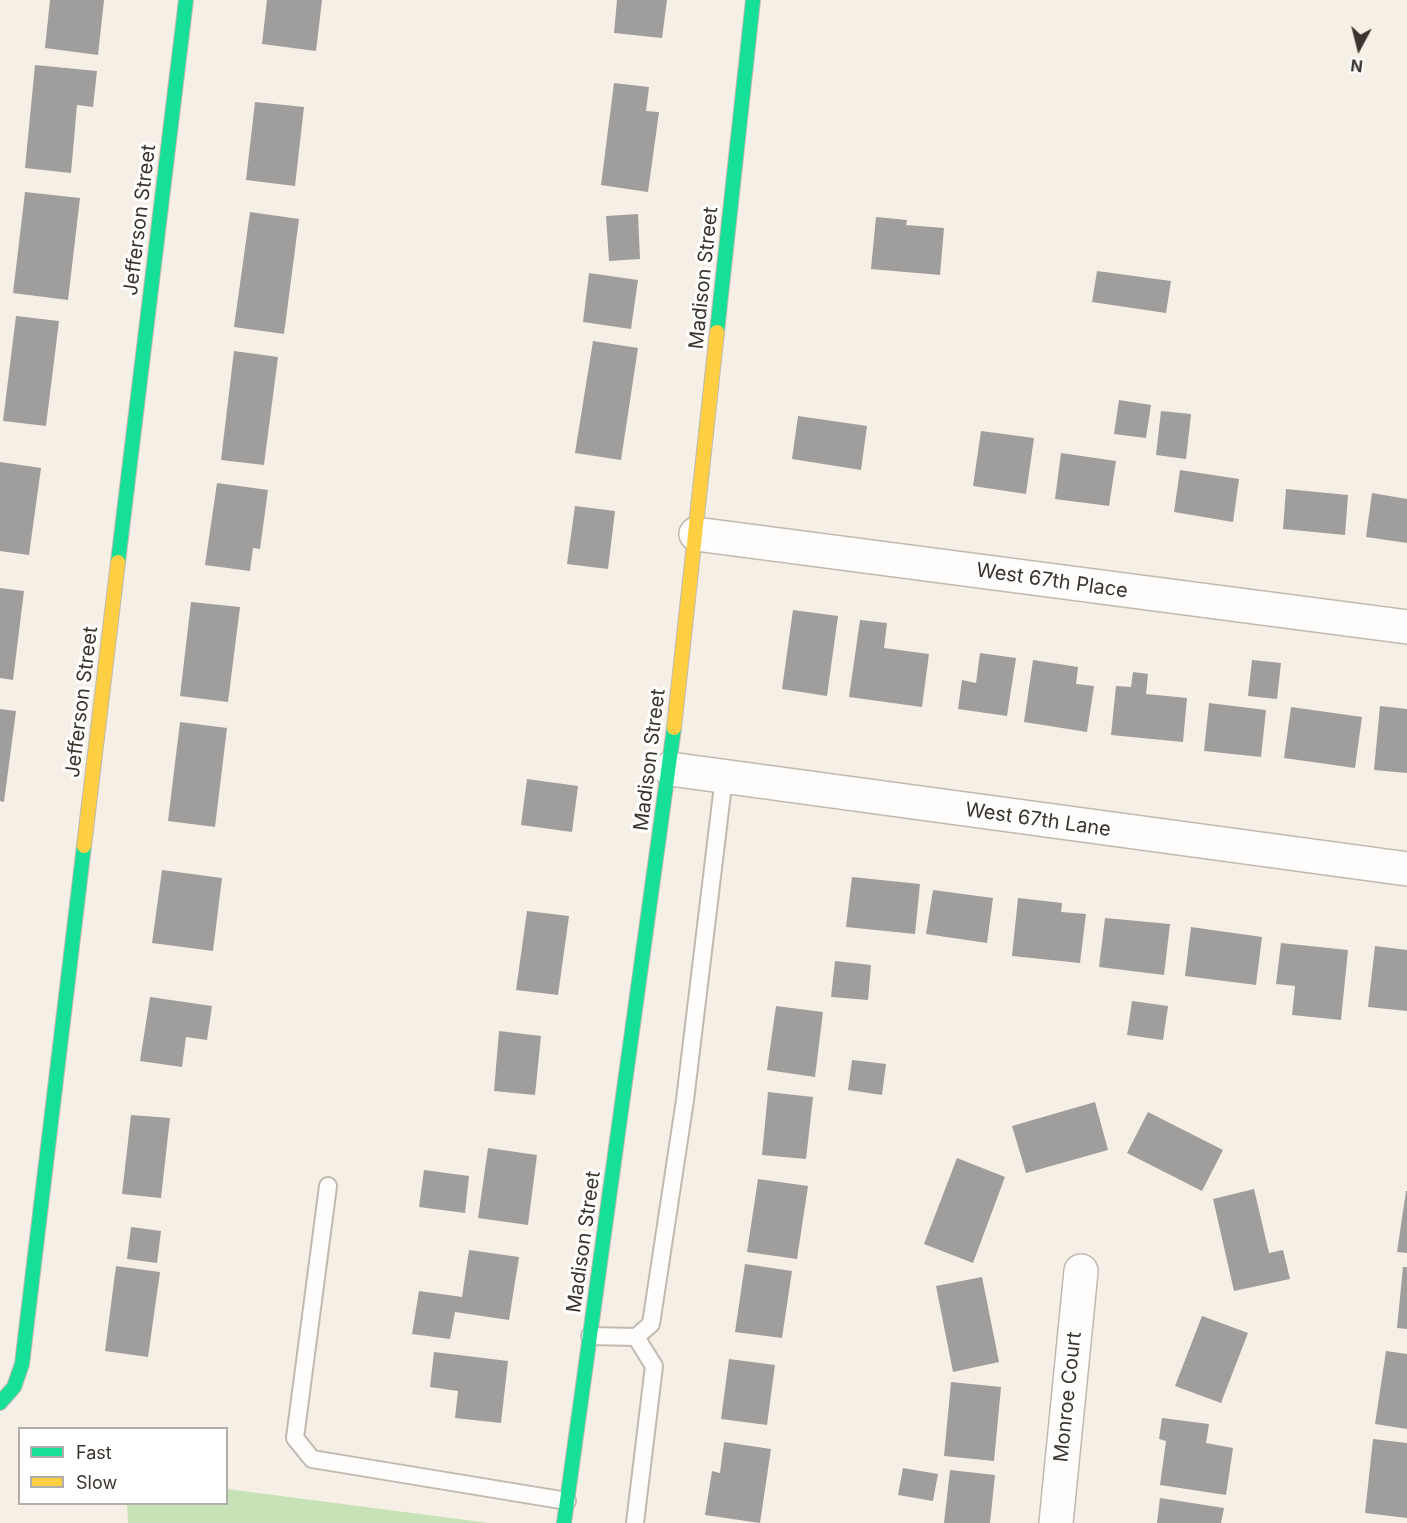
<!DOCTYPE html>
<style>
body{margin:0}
#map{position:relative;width:1407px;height:1523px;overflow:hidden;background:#f6efe5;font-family:Inter,sans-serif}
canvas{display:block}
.legend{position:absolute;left:18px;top:1427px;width:210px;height:78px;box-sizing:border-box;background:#fff;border:2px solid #b0aeab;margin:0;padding:8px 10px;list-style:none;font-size:18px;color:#3a342c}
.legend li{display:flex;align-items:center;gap:12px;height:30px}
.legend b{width:30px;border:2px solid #b0aeab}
.north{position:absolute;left:1329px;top:18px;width:60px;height:60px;-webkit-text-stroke:4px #fff;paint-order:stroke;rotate:187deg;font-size:16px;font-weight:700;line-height:24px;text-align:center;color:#3a342c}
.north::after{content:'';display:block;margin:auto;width:21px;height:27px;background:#3a342c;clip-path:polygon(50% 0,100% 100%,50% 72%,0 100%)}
</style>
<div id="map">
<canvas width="1407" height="1523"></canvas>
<ul class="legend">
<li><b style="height:8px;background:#16e098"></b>Fast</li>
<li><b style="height:8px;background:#ffcf43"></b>Slow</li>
</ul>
<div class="north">N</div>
</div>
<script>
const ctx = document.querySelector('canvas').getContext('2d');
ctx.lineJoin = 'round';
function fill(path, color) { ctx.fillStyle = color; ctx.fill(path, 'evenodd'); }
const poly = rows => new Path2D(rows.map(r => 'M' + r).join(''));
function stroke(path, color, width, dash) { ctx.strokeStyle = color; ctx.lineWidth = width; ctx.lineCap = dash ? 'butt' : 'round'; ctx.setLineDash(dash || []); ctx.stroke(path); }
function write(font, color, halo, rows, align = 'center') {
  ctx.font = font + ' Inter,sans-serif'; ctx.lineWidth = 6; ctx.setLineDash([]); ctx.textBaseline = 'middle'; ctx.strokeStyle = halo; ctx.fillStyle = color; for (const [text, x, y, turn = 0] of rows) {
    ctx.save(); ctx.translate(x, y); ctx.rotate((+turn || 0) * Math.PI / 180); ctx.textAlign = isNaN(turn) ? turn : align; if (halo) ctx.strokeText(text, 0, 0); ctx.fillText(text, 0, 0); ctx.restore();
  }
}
fill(poly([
 [227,1489,489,1523,128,1523,127,1504,226,1504]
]), '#c7e2b7');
fill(poly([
 [50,0,104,0,98,55,45,48],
 [267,0,322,0,316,51,262,44],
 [617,0,667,0,662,38,614,33],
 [35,65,97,71,93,107,77,105,71,173,25,168],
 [614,83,649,87,646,111,659,112,648,192,601,185],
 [255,102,304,107,295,186,246,180],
 [25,192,80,198,68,300,13,293],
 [250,212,299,219,284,334,234,327],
 [638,214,640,259,609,261,606,216],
 [876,217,907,220,906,225,944,228,940,275,871,269],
 [1097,271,1171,281,1166,313,1092,302],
 [589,273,638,280,631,329,583,322],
 [16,316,59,321,46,426,3,421],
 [593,341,638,348,621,460,575,453],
 [234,351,278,357,264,465,221,460],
 [1119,400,1151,405,1146,438,1114,434],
 [1161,411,1191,414,1186,459,1156,455],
 [798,416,867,426,861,470,792,459],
 [981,431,1034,438,1026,494,973,486],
 [1061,453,1116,461,1109,506,1055,499],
 [0,462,41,468,29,555,0,551],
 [1180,470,1239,479,1233,522,1174,512],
 [217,483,268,490,260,549,253,548,250,571,205,565],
 [1286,489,1348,495,1345,535,1283,529],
 [1372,493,1407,499,1407,543,1366,537],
 [575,506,615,511,608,569,567,564],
 [0,588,24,591,13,680,0,678],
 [191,602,240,607,228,702,180,696],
 [793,610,838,616,827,696,782,689],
 [860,620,887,623,884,648,929,654,922,707,849,697],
 [980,653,1016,658,1007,716,958,709,962,680,976,683],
 [1033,660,1078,667,1076,684,1094,686,1087,732,1024,722],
 [1252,660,1281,663,1277,699,1248,696],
 [1133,672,1148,674,1146,694,1187,698,1183,742,1111,735,1116,686,1131,687],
 [1209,703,1266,710,1261,757,1204,751],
 [1380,706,1407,709,1407,773,1374,770],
 [1291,707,1362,717,1355,768,1284,758],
 [0,709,16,711,4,802,0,801],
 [180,722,227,728,215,827,168,821],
 [527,779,578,786,572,832,521,825],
 [162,870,222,878,213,951,152,943],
 [852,877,920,884,915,934,846,927],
 [933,890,993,898,987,943,926,934],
 [1018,898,1062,903,1061,912,1086,914,1080,963,1012,956],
 [527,911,569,916,558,995,516,990],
 [1105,918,1170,924,1164,975,1099,967],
 [1191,927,1262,937,1256,985,1185,976],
 [1281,943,1348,950,1341,1020,1292,1015,1295,986,1276,984],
 [1375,946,1407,950,1407,1011,1368,1007],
 [835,961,871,965,868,1000,831,997],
 [150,997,212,1006,207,1040,186,1037,182,1067,140,1061],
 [1132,1001,1168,1006,1163,1040,1127,1035],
 [776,1006,823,1012,815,1077,767,1070],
 [499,1031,541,1036,535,1095,494,1091],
 [852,1060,886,1064,882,1095,848,1090],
 [768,1092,813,1097,806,1159,762,1155],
 [1095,1102,1108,1150,1026,1173,1012,1126],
 [1148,1112,1223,1150,1202,1191,1127,1153],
 [131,1115,170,1118,161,1198,122,1194],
 [488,1148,537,1155,528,1225,478,1218],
 [957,1158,1005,1177,973,1263,924,1244],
 [424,1170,469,1176,465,1213,419,1207],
 [758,1179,808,1186,797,1259,747,1252],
 [1254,1189,1269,1253,1283,1250,1290,1279,1234,1291,1213,1199],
 [1406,1191,1407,1191,1407,1253,1397,1252],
 [131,1227,161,1231,157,1263,127,1259],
 [469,1250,519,1257,509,1320,455,1312,450,1339,412,1334,419,1291,462,1297],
 [745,1264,792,1271,782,1338,735,1332],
 [116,1266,160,1272,148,1357,105,1351],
 [1403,1267,1407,1267,1407,1329,1397,1328],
 [982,1277,999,1362,953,1372,936,1286],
 [1202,1316,1248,1333,1221,1403,1175,1386],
 [1386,1351,1407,1354,1407,1429,1375,1424],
 [434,1352,508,1361,501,1423,455,1418,458,1391,430,1387],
 [729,1359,775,1365,767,1425,721,1419],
 [951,1382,1001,1387,994,1461,944,1456],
 [1162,1418,1209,1424,1206,1443,1233,1448,1226,1495,1160,1485,1166,1441,1159,1439],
 [1373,1439,1407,1443,1407,1518,1365,1513],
 [724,1442,771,1449,760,1523,705,1515,712,1471,720,1473],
 [903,1468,938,1474,933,1501,898,1495],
 [950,1470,995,1475,990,1523,944,1523],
 [1160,1498,1224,1508,1221,1523,1157,1523]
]), '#a09e9d');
const lane = poly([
 [328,1186,295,1438,312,1459,567,1501],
 [590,1336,636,1337,651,1324,685,1100,724,777],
 [635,1523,654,1366,636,1337]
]);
const street = poly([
 [696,534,1407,627],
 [670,769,1407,869],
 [1056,1523,1081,1271]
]);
const fast = poly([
 [717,332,753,0],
 [118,562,186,0],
 [0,1403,14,1387,22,1364,84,846],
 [564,1523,674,728]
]);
const slow = poly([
 [674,728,717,332],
 [84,846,118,562]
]);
stroke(lane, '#bfb9b0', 20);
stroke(street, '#bfb9b0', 36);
stroke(fast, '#bfb9b0', 16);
stroke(slow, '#bfb9b0', 16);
stroke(lane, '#fefdfb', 16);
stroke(street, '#fefdfb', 33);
stroke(fast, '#16e098', 14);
stroke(slow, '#ffcf43', 14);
write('20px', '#3a342c', '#fff', [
 ["Jefferson Street",140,220,-83],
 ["Madison Street",704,278,-84],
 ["West 67th Place",1052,581,8],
 ["Jefferson Street",82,702,-83],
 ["Madison Street",650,760,-83],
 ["West 67th Lane",1038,820,8],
 ["Madison Street",584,1242,-82],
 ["Monroe Court",1068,1397,-84]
]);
</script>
